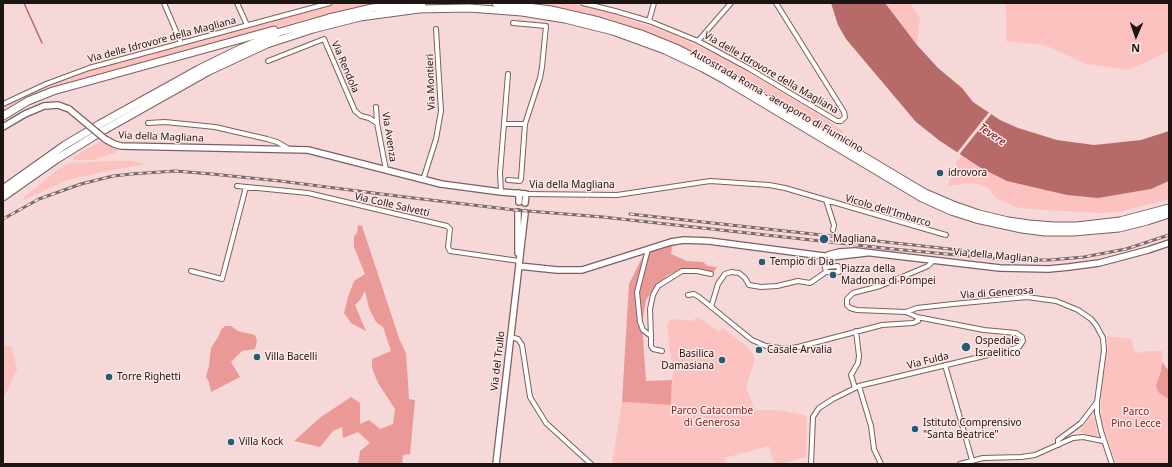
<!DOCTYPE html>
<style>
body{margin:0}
#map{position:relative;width:1172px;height:467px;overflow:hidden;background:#f5d8d7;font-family:"Noto Sans",sans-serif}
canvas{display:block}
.frame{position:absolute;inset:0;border:4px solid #1e1414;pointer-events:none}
.north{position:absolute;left:1116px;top:16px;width:40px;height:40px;-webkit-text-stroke:3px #ffe7e6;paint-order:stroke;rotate:182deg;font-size:11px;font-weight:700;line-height:16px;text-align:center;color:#1e1414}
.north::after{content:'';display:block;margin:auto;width:14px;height:18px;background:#1e1414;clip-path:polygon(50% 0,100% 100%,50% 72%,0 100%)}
</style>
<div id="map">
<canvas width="1172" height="467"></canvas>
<div class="frame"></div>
<div class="north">N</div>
</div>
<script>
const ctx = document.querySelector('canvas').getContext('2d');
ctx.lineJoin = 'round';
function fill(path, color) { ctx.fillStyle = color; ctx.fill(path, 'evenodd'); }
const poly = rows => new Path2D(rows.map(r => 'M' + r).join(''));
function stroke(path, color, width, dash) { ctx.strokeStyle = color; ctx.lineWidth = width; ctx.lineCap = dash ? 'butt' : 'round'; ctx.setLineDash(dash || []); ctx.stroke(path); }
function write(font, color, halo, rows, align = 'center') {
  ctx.font = font + ' "Noto Sans",sans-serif'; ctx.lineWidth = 3; ctx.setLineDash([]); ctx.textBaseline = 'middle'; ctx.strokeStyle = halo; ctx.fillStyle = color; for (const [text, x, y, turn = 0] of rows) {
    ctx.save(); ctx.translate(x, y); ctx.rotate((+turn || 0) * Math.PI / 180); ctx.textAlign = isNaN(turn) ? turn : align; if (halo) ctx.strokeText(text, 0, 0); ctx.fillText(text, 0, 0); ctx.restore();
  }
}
fill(poly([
 [340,3,381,3,322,15,82,80,3,113,3,107,17,99,58,81,95,68],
 [533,3,567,3,586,6,617,15,674,35,718,56,771,86,829,121,837,128,843,130,841,137,726,69,675,43,640,29,607,18,564,8],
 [885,3,910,3,920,19,917,45],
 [1006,3,1169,3,1169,51,1129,70,1086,64,1045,45,1006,41],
 [100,142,118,149,117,152,94,160,73,160,73,157],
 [962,155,981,168,1067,195,1151,189,1169,181,1169,199,1119,212,1099,213,1029,209,1016,207,1000,200,995,197,987,187,979,184,970,183,947,186,957,167,956,163],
 [107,161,133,161,145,164,107,171,67,180,24,200,24,197,60,168,71,163],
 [698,317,719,332,723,328,746,346,753,354,755,360,746,387,755,410,779,410,807,416,806,457,780,464,774,464,769,446,724,458,728,464,612,464,622,402,671,405,673,372,667,325,670,320,673,319,692,321],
 [1107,336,1131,339,1135,352,1139,353,1147,351,1163,351,1161,371,1158,379,1169,399,1169,464,1117,464,1114,457,1102,422,1101,405,1103,379,1108,349],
 [3,345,12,347,17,370,5,395,3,396,3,373,5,368,3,366],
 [1091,417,1094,418,1097,435,1096,437,1080,432,1081,429]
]), '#fcc2bf');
fill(poly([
 [358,225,362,226,400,341,406,353,409,399,415,400,410,454,403,455,402,464,358,464,360,451,370,443,358,432,343,438,342,427,333,431,320,447,294,441,321,417,351,397,360,403,360,424,369,420,380,429,393,424,395,409,378,383,372,368,372,359,391,351,383,327,376,322,369,308,365,291,360,300,355,305,366,331,351,323,344,313,348,297,354,281,365,274,354,247,354,236,357,233],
 [673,243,671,254,687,261,703,262,708,266,717,267,713,273,693,269,682,269,668,275,655,286,646,300,642,324,646,381,672,380,671,405,622,402,629,284,644,254],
 [225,326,231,326,238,331,255,335,257,341,255,349,242,351,231,362,240,377,211,392,209,382,206,377,209,366,211,348,218,337,221,330],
 [1162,362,1169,371,1169,399,1159,393,1156,386,1161,371]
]), '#ea9997');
fill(poly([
 [831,3,885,3,917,45,938,68,962,88,973,102,1000,120,1018,128,1057,140,1094,145,1141,140,1169,131,1169,181,1151,189,1098,198,1067,195,1007,181,981,168,940,141,916,122,846,39,838,25]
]), '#b76b69');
fill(poly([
 [990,111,993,112,958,156,956,154]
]), '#f5d8d7');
stroke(poly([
 [24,3,42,43]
]), '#b76b69', 1.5);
const street = poly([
 [164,3,181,43],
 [237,3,247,25],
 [583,3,615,11,649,21,698,41,748,68,837,121,841,121,845,117,844,112,776,3],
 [649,21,654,3],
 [698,41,731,3],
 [268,61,324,39,355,111,361,116,369,118,377,123],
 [3,104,46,84,89,68,330,3],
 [376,107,377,123,386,170],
 [148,123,165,122,215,127,267,139,277,142,289,149],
 [504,124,525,124,540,78,542,67,546,26,513,23],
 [423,180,436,139,441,111,436,29],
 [508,180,520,181,521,179,525,124],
 [237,186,308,193,447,226,450,229,448,247,450,251,519,261],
 [501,192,500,173,508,74],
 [526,194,617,195,710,181,769,185,785,188,826,200,834,225,833,230],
 [826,200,946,235],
 [648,249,637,292,640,322,643,330,651,336,650,309,653,295,658,286,682,271,697,271,711,274],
 [822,255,826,272,839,272,838,266,826,267],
 [934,260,928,266,902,277,880,286,853,293,847,299,847,305,850,308,857,310,906,312,917,308,953,304,1027,297,1056,301,1078,310,1091,319,1096,325,1103,338,1104,350,1097,402,1097,413,1101,431,1112,464],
 [191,271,222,279,246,187],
 [688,295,694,294,699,297,752,340,766,346,785,349,798,347,882,325,913,323,918,321,917,317],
 [711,307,718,284,725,274,731,272,739,273,745,278,749,285,761,287,777,286,798,281,810,283,826,272],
 [651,336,651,346,653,349,662,351],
 [510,337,518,339,522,345,530,397,546,423,591,464],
 [945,365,972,460],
 [859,386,871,426,874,449,881,464],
 [855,388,851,375,858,363,859,356,856,331],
 [1058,445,1058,440,1081,423,1097,402],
 [811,464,813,417,819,408,833,399,859,386,1009,350,1019,347,1023,341,1022,337,1016,333,984,330,917,317,906,312],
 [960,464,983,458,1021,457,1035,455,1073,438,1083,437,1103,441]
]);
const secondary = poly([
 [3,127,25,114,44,106,58,105,69,109],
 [105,139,114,144,121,146,308,150,441,184,501,192,526,194,525,203],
 [519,202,519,193],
 [518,253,518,212],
 [828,255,839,252,855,251,1000,268,1049,269,1069,267,1099,263,1148,250,1169,243],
 [519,266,557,270,582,270,671,242,684,240,709,241,831,257,866,253],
 [496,464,525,213]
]);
const highway = poly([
 [496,3,551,10,599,21,641,34,678,49,719,70,925,193,953,205,979,214,1008,221,1029,224,1054,226,1077,226,1120,221,1169,208],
 [3,116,28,101,53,91,274,30],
 [3,189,65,145,100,124,199,69,242,48,280,32,329,18,372,8,422,3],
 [3,197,57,159,104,130,209,71,267,44,313,29,360,17,419,9,469,8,522,12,565,19,613,31,665,50,703,68,723,79,922,198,951,211,976,219,1022,229,1045,232,1073,232,1119,228,1147,221,1169,214]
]);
stroke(street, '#7a615f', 6);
stroke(secondary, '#7a615f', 8);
stroke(highway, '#7a615f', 9);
stroke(street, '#fff', 4);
stroke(secondary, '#fff', 5.5);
stroke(highway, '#fff', 7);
const rail = poly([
 [630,214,968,251],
 [3,219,39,199,81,184,113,176,131,174,175,171,212,174,280,181,405,197,515,210,603,217,893,249,1011,260,1050,260,1084,257,1126,249,1169,235]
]);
stroke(rail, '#7c6a69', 3);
stroke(rail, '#ffe7e6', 1.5, [4.5]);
const secondaryBridge = poly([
 [69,109,105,139]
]);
stroke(secondaryBridge, '#7a615f', 8, []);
stroke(secondaryBridge, '#fff', 5.5);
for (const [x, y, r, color] of [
 [940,173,4,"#245c77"],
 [824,239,5,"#245c77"],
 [762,262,4,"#245c77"],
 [833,275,4,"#245c77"],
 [966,347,5,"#245c77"],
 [759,350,4,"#245c77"],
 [257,357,4,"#245c77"],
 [722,360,4,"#245c77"],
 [109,377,4,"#245c77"],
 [915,429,4,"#245c77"],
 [231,442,4,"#245c77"]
]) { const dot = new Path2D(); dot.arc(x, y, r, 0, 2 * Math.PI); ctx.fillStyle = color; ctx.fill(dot); stroke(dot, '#ffe7e6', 1.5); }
write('10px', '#1e1414', '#ffe7e6', [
 ["Via delle Idrovore della Magliana",162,40,-15],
 ["Via Rendola",345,67,67],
 ["Via delle Idrovore della Magliana",771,73,30],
 ["Via Montieri",431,82,-92],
 ["Autostrada Roma - aeroporto di Fiumicino",777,101,30],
 ["Via della Magliana",161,137,2],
 ["Via Avenza",389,137,81],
 ["Via della Magliana",572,185],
 ["Via Colle Salvetti",392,205,13],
 ["Vicolo dell'Imbarco",888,211,17],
 ["Via della Magliana",996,256,5],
 ["Via di Generosa",997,293,-4],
 ["Via del Trullo",498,361,-83],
 ["Via Fulda",928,361,-14]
]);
write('10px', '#1e1414', '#ffe7e6', [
 ["idrovora",948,173],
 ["Magliana",833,239],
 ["Tempio di Dia",770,262],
 ["Piazza della",841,269],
 ["Madonna di Pompei",841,281],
 ["Ospedale",975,341],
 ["Israelitico",975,353],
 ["Casale Arvalia",767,350],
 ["Basilica",714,354,"right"],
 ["Damasiana",714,366,"right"],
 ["Villa Bacelli",265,357],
 ["Torre Righetti",117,377],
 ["Istituto Comprensivo",923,423],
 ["\"Santa Beatrice\"",923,435],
 ["Villa Kock",239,442]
], 'left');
write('10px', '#82242a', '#ffe7e6', [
 ["Parco Catacombe",712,411],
 ["di Generosa",712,423],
 ["Parco",1136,412],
 ["Pino Lecce",1136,424]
]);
write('italic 11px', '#660313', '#ffe7e6', [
 ["Tevere",992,135,34]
]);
</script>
